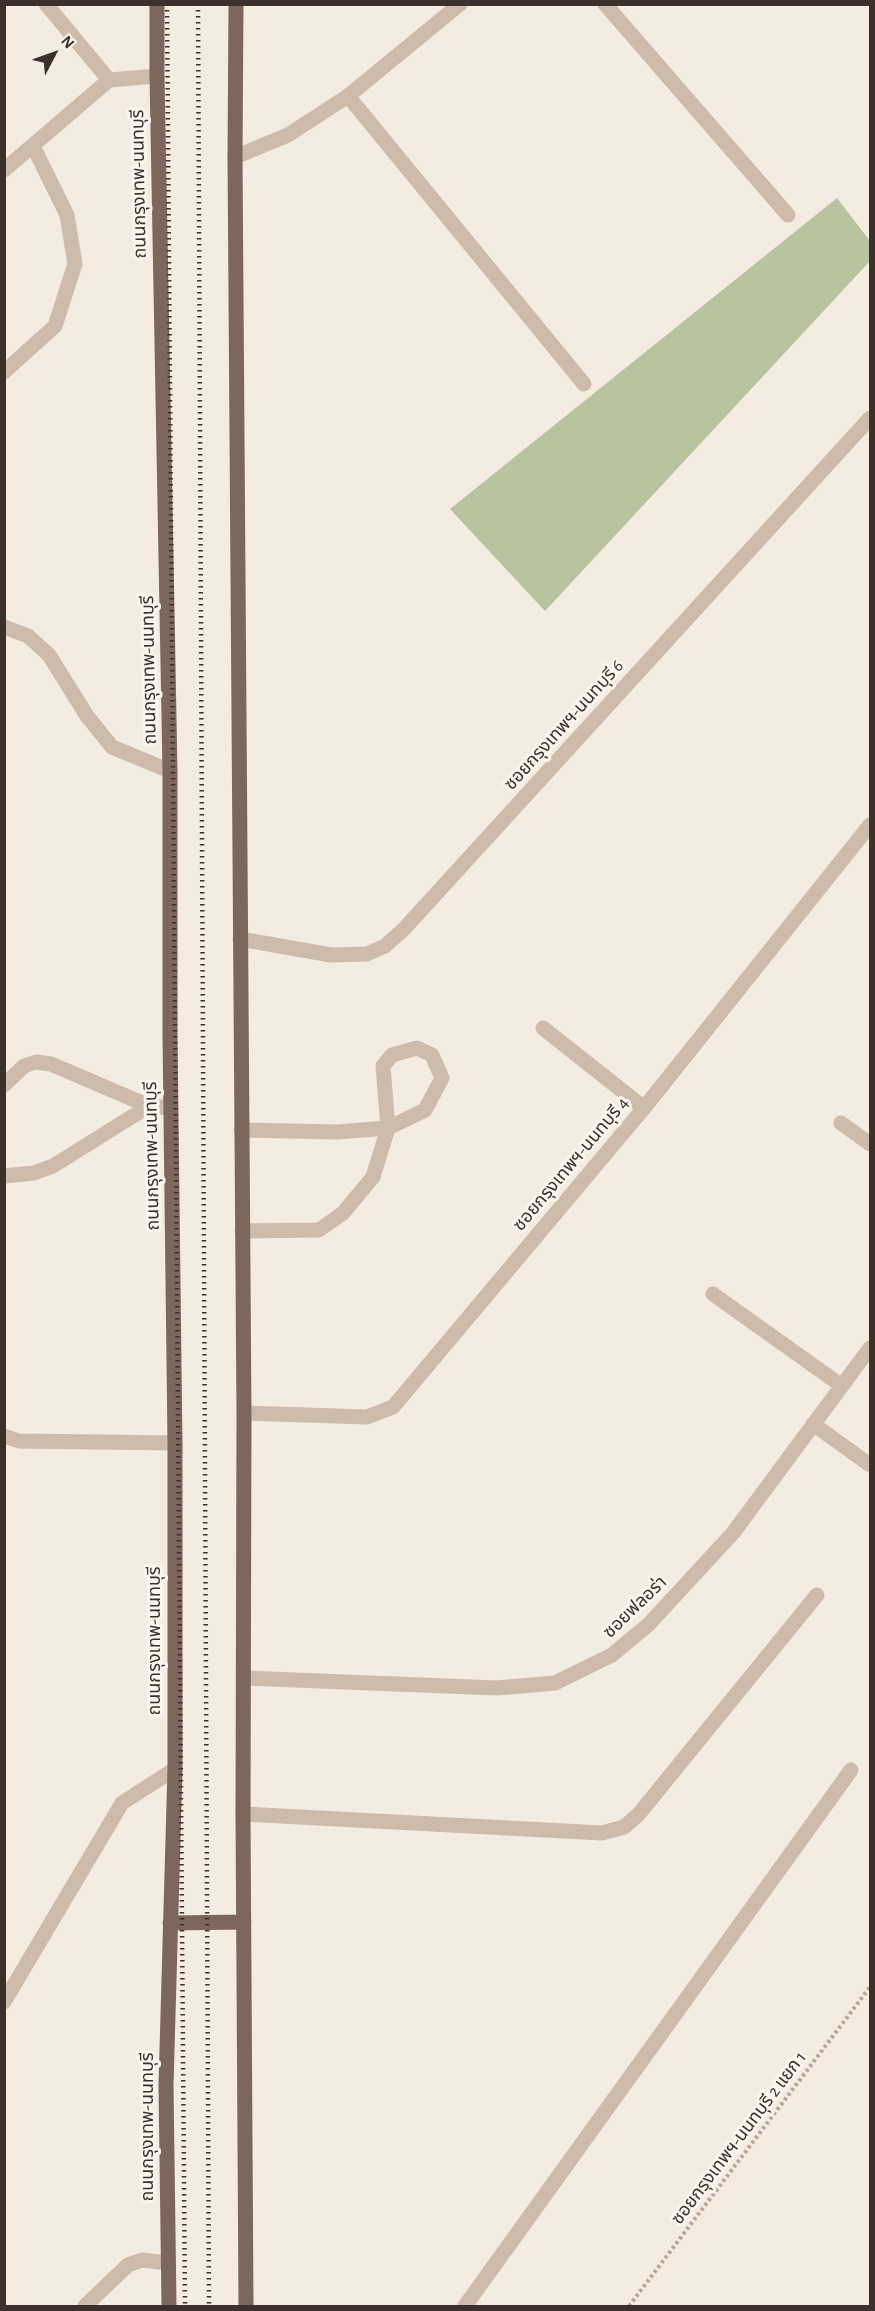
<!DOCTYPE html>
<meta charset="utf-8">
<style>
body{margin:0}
#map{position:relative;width:875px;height:2311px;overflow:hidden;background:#f4ebe1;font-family:"Alegreya Sans",sans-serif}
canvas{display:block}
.frame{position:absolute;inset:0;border:6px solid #3b302b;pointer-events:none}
.north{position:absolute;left:24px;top:24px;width:60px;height:60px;-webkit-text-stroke:4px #fbf5ee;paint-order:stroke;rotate:49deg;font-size:16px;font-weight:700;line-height:24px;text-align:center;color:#3b302b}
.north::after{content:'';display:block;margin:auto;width:21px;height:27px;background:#3b302b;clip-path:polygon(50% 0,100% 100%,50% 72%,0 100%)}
</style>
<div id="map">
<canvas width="875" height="2311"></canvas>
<div class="frame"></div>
<div class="north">N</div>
</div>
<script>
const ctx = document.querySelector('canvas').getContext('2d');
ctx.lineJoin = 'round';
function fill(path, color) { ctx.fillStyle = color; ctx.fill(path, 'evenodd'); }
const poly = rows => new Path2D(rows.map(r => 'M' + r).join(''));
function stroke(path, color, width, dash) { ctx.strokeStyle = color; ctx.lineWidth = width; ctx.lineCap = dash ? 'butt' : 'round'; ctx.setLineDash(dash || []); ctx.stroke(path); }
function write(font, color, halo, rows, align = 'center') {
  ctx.font = font + ' "Alegreya Sans","Noto Sans Thai",sans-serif'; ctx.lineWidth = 6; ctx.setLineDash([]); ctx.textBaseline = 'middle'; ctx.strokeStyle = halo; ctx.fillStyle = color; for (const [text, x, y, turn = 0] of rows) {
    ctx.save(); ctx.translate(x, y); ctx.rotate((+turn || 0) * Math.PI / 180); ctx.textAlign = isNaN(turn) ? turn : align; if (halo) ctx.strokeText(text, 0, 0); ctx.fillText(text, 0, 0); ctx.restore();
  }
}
fill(poly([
 [837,198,870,241,870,261,545,611,450,509]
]), '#b8c4a0');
stroke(poly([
 [629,2306,870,1987]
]), '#b9a596', 4, [3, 3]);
stroke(poly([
 [241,1130,337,1132,388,1128,425,1110,442,1078,432,1055,417,1048,392,1055,383,1066,388,1128,373,1177,343,1213,319,1230,242,1231],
 [243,1814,602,1833,624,1827,638,1815,817,1595],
 [85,2306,128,2265,142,2260,167,2263]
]), '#cdbbac', 15);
stroke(poly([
 [46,4,109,80,157,76],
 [605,4,788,215],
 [348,96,584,384],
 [235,157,288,135,348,96,460,4],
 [4,170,109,80],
 [4,372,55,326,75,264,67,215,33,146],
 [4,627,28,636,49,655,87,716,112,747,170,771],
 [240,939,331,955,367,954,385,946,404,929,870,418],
 [543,1028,644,1108],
 [4,1085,24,1066,36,1062,51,1064,149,1106,171,1108],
 [841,1123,870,1144],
 [4,1176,34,1173,53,1166,149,1106],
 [713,1294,842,1386],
 [244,1413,367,1417,393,1407,644,1108,870,825],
 [813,1424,870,1465],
 [4,1436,19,1441,175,1443],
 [244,1678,497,1688,555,1683,612,1655,649,1624,733,1533,870,1348],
 [4,2002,122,1803,175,1769],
 [465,2306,851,1770]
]), '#cdbbac', 15);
stroke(poly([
 [157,4,157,76,170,771,170,1036,175,1443,175,1769,166,2085,169,2306],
 [236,4,235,157,244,1413,243,1814,246,2306],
 [170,1923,244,1922]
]), '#7d675c', 15);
stroke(poly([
 [167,4,185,2306],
 [198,4,209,2306]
]), '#3b302b', 4.5, [1.5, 4.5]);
write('18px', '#3b302b', '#fbf5ee', [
 ["ถนนกรุงเทพ-นนทบุรี",139,184,-91],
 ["ถนนกรุงเทพ-นนทบุรี",149,670,-91],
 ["ซอยกรุงเทพฯ-นนทบุรี 6",564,725,-48],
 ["ถนนกรุงเทพ-นนทบุรี",152,1156,-91],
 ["ซอยกรุงเทพฯ-นนทบุรี 4",571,1164,-50],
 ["ซอยฟลอร่า",635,1607,-44],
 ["ถนนกรุงเทพ-นนทบุรี",155,1641,-90],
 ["ถนนกรุงเทพ-นนทบุรี",148,2127,-90],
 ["ซอยกรุงเทพฯ-นนทบุรี 2 แยก 1",739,2138,-53]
]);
</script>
